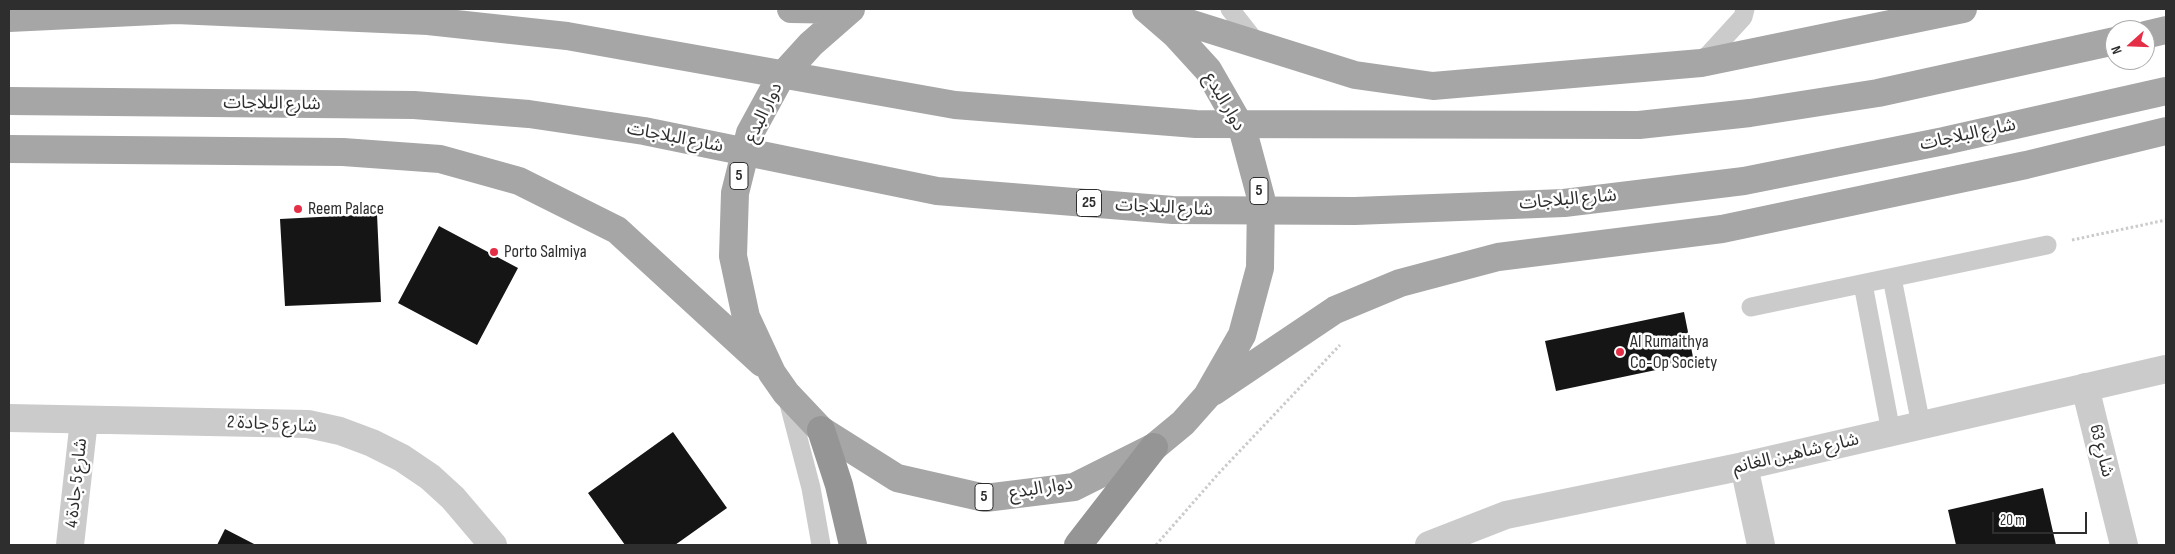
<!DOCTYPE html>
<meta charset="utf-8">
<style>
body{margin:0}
#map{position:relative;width:2175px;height:554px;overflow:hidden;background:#fff;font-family:"Sofia Sans Condensed",sans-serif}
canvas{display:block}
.frame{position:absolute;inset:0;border:10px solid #2e2e2e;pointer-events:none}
.north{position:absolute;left:2105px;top:20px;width:50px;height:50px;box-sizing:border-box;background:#fff;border:1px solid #ababab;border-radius:50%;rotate:250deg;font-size:14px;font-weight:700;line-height:20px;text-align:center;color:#2e2e2e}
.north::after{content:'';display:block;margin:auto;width:18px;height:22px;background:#e52f47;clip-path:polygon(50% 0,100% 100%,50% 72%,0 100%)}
.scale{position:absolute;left:1992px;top:512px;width:95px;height:22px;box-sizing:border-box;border:2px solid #2e2e2e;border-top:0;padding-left:6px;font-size:15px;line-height:18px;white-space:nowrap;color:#2e2e2e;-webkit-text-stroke:4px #fff;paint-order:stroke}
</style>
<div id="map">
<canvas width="2175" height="554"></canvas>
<div class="frame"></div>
<div class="north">N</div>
<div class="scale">20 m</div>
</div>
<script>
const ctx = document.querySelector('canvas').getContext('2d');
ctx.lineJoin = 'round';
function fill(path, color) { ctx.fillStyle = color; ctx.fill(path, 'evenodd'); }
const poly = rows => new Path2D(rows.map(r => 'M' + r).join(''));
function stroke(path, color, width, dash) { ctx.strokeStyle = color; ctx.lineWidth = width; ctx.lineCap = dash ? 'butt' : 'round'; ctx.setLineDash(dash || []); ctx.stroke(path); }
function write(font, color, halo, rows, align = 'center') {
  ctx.font = font + ' "Sofia Sans Condensed","Noto Sans Arabic",sans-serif'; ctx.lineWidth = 5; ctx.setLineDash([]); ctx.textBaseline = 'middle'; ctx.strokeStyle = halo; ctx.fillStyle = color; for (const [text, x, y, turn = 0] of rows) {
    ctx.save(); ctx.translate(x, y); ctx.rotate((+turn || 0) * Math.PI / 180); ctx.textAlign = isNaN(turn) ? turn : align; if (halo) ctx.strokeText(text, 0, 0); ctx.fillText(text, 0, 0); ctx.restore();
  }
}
fill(poly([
 [377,214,381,302,285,306,280,219],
 [439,226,518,268,477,345,398,303],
 [1684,312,1694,362,1556,391,1545,341],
 [673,432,727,508,675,545,625,545,588,493],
 [2043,488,2056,545,1956,545,1948,510],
 [225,529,256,545,217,545]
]), '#151515');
stroke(poly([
 [2072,240,2166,220],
 [1156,545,1219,473,1340,345]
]), '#cbcbcb', 3, [2.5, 2.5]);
stroke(poly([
 [1230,9,1259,46],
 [1701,63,1743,17,1745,9],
 [1892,278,1921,425],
 [1863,284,1891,432],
 [1751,307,2047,245],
 [787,396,811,488,821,545]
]), '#cbcbcb', 19);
stroke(poly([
 [2085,387,2124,545],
 [9,418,308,424,340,431,372,443,402,458,430,477,453,498,493,545],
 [1744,466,1761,545],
 [70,545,84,420]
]), '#cbcbcb', 28);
stroke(poly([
 [1429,545,1506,515,1744,466,2166,369]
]), '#cbcbcb', 28);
stroke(poly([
 [791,9,849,10],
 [851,9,811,44,780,78,750,133,735,193,733,256,746,317,772,373,786,393,821,430,897,478,985,498,1074,487,1154,447,1183,423,1207,396,1242,335,1260,268,1261,198,1243,131,1208,70,1176,35,1146,9],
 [1157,13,1355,75,1433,86,1701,63,1963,9],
 [2145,35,2166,30],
 [9,149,343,152,440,159,519,181,617,230,762,363],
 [1213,392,1335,310,1400,283,1498,257,1722,229,2026,165,2166,131]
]), '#a6a6a6', 28);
stroke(poly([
 [821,430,839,485,853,545],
 [1078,545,1154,447]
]), '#959595', 28);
stroke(poly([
 [9,18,176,10,428,21,567,36,955,105,1196,124,1639,125,1750,113,1878,93,2115,41],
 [9,101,414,105,529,114,644,131,937,191,1173,210,1355,211,1564,203,1744,181,1944,141,2166,91]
]), '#a6a6a6', 28);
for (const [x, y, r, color] of [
 [298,209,5,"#e52f47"],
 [494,252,5,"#e52f47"],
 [1620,352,5,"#e52f47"]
]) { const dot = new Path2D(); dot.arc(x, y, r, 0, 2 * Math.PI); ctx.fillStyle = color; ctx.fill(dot); stroke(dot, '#fff', 2); }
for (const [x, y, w] of [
 [739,176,18],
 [1259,191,18],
 [1089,203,25],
 [984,497,18]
]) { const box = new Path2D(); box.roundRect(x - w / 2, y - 13.5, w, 27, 4); ctx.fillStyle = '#fff'; ctx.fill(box); stroke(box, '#2e2e2e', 1); }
write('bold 16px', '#2e2e2e', null, [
 ["5",739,176],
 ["5",1259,191],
 ["25",1089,203],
 ["5",984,497]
]);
write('18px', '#2e2e2e', '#fff', [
 ["دوار البدع",1224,102,60],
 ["شارع البلاجات",272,104,1],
 ["دوار البدع",764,113,-64],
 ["شارع البلاجات",1968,135,-12],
 ["شارع البلاجات",675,138,11],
 ["شارع البلاجات",1568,200,-5],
 ["شارع البلاجات",1164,208,3],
 ["شارع 5 جادة 2",272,425,3],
 ["شارع 63",2101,451,76],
 ["شارع شاهين الغانم",1796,454,-13],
 ["شارع 5 جادة 4",77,483,-84],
 ["دوار البدع",1041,489,-9]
]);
write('18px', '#2e2e2e', '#fff', [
 ["Reem Palace",308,209],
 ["Porto Salmiya",504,252],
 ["Al Rumaithya",1630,342],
 ["Co-Op Society",1630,363]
], 'left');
</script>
